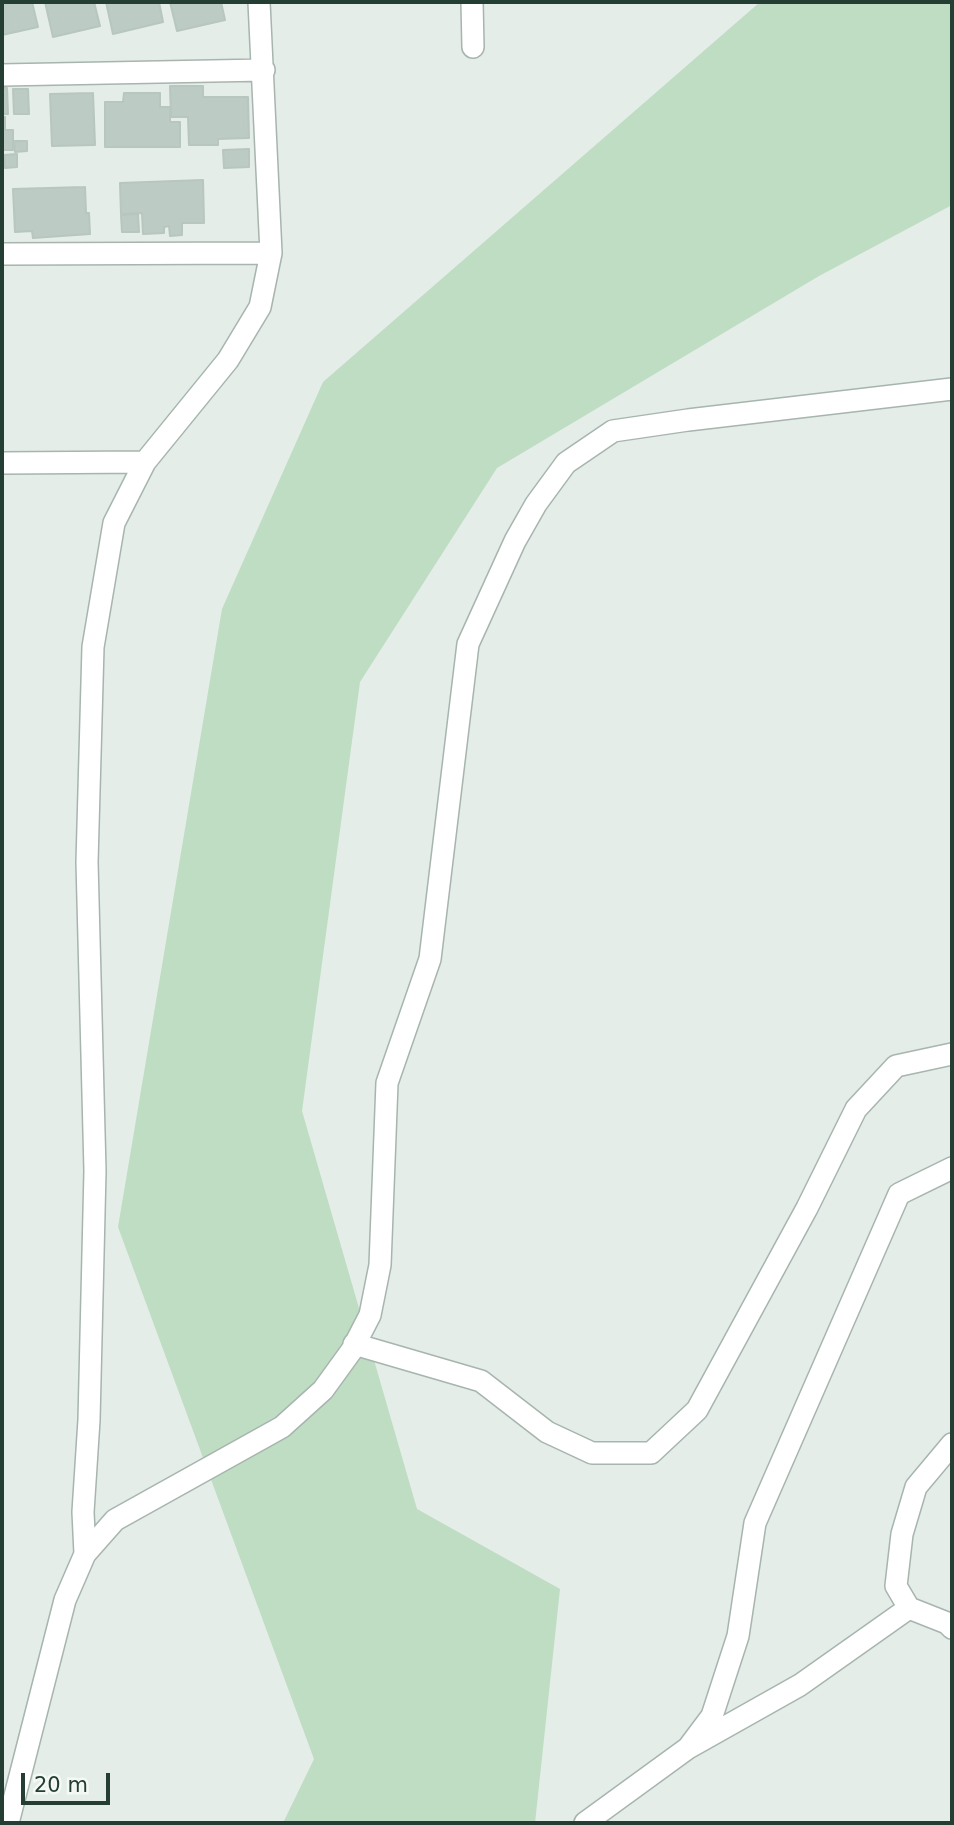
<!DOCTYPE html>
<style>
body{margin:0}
#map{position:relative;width:954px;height:1825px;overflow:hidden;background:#e4ede8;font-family:"DejaVu Sans",sans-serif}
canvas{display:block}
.frame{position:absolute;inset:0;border:4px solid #243e34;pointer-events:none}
.scale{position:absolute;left:21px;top:1773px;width:89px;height:32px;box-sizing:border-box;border:4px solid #243e34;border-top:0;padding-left:9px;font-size:21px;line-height:24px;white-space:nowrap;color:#243e34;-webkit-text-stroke:5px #f5f9f6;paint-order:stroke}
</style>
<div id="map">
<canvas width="954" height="1825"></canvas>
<div class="frame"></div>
<div class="scale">20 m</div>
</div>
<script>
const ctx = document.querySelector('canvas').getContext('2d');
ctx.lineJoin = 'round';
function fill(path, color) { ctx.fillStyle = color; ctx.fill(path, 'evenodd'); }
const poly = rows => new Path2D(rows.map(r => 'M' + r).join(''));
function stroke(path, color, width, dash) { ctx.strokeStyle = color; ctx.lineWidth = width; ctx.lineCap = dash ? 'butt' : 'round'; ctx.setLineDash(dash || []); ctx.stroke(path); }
fill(poly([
 [760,2,952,2,952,205,819,276,497,468,360,682,302,1111,417,1509,560,1589,535,1823,283,1823,314,1759,118,1227,222,609,323,382]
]), '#beddc2');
const building = poly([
 [2,2,32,2,38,27,2,35,2,2],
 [45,2,94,2,100,26,53,37,45,2],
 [106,2,159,2,163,22,113,34,106,2],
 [170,2,221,2,225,20,177,31,170,2],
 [170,86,203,86,203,97,248,97,249,138,218,139,218,145,189,145,188,117,171,117,170,86],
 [2,88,7,88,8,114,2,114,2,88],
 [13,89,28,89,29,114,14,114,13,89],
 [93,93,95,145,52,146,50,94,93,93],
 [124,93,160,93,160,107,170,107,170,122,180,122,180,147,105,147,105,102,123,102,124,93],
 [2,117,5,117,5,130,13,130,13,150,2,150,2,117],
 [14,141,27,141,27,151,15,152,14,141],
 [249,149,249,167,224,168,223,150,249,149],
 [17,154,17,167,5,168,4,155,17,154],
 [203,180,204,223,182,223,182,235,170,236,169,226,164,227,164,233,143,234,142,213,121,214,120,183,203,180],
 [85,187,86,213,89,213,90,234,33,238,32,231,15,232,13,189,85,187],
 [138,214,139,232,122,232,121,215,138,214]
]);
fill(building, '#bccbc3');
stroke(building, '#b7c6be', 2);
const minor = poly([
 [472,2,473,47],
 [2,75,264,70],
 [2,254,271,253],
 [2,463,145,462],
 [354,1344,481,1381,547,1432,592,1453,651,1453,697,1410,807,1208,856,1109,896,1066,952,1054],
 [952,1444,916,1487,902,1534,896,1586,909,1608,947,1623,952,1628],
 [85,1554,83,1512,89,1420,95,1171,87,862,93,647,114,523,145,462,228,360,260,307,271,253,259,2],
 [688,1748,712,1716,738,1636,755,1523,899,1194,952,1168],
 [8,1823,65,1600,85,1554,115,1520,282,1427,323,1390,352,1350,370,1315,380,1265,387,1083,430,959,468,644,515,541,536,504,566,463,613,431,688,420,952,389],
 [585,1823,688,1748,800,1685,909,1608]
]);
stroke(minor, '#a7b5ae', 24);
stroke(minor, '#fff', 21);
</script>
